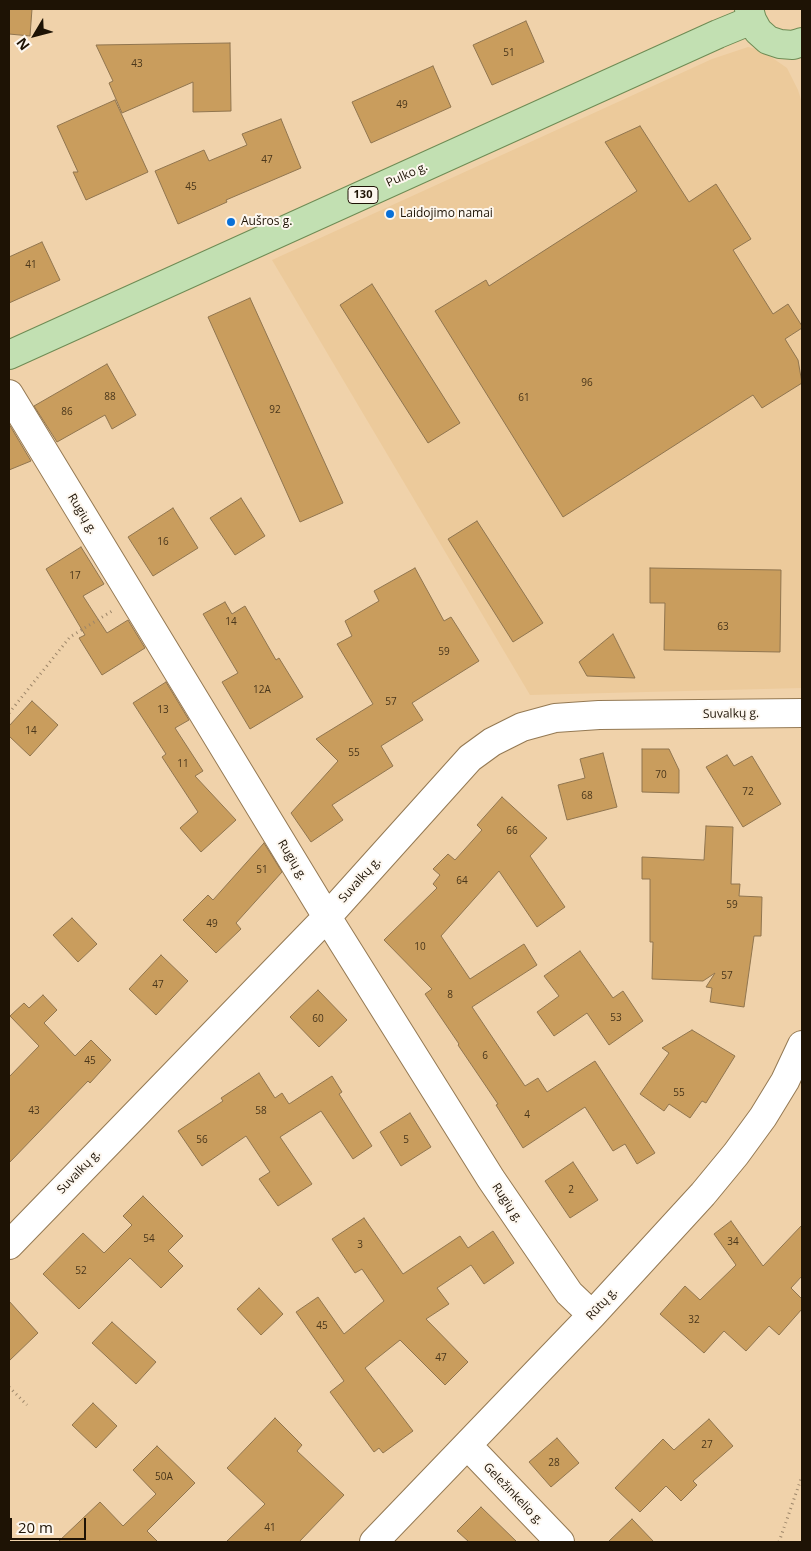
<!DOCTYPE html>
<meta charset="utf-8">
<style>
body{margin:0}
#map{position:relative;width:811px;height:1551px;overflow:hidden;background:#f0d2aa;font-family:"Open Sans",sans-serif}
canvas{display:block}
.frame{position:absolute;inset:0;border:10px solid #1e1305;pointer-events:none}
.north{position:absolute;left:10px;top:10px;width:50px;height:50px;-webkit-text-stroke:4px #fdf7ef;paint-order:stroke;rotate:233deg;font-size:14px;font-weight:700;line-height:20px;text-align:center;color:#1e1305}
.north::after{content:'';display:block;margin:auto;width:18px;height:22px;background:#1e1305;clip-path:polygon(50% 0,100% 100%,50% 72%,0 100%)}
.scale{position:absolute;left:10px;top:1518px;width:76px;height:22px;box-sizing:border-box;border:2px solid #1e1305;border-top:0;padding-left:6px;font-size:15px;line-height:18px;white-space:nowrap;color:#1e1305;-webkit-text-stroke:4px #fdf7ef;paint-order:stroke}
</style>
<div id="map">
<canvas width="811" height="1551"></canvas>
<div class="frame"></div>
<div class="north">N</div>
<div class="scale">20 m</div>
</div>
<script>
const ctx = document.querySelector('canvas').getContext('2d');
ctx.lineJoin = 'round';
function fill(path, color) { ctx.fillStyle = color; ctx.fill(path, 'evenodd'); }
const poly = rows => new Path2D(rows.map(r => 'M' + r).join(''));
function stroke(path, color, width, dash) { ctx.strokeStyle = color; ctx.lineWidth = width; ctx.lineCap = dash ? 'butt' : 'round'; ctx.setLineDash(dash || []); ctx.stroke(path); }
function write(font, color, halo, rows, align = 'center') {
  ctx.font = font + ' "Open Sans",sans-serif'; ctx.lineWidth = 4; ctx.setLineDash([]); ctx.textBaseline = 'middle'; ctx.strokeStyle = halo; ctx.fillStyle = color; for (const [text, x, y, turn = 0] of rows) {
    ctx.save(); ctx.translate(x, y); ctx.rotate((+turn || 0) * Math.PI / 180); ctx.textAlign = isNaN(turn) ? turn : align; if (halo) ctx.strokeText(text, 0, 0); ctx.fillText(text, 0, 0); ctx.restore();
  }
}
fill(poly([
 [748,47,761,50,787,68,798,90,802,103,802,688,530,695,272,260,712,59]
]), '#ecca9b');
const building = poly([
 [9,9,32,9,30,36,9,34,9,9],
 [526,21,544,62,492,85,473,45,526,21],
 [230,43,231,111,193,112,193,82,122,113,109,83,113,81,96,45,230,43],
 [433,66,451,107,371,143,352,102,433,66],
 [115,100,148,172,86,200,73,172,78,172,57,126,115,100],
 [281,119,301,168,226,200,227,202,178,224,155,171,204,150,209,161,247,145,242,134,281,119],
 [640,126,689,202,716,184,751,239,733,250,773,314,788,304,802,326,802,328,785,339,798,360,802,383,762,408,753,395,563,517,435,311,486,280,489,286,637,191,605,142,640,126],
 [42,242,60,280,9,303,9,257,42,242],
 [372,284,460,423,428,443,340,305,372,284],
 [250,298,343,503,300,522,208,317,250,298],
 [107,364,136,415,112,429,105,415,57,442,34,406,107,364],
 [9,424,31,461,9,470,9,424],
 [241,498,265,536,235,555,210,518,241,498],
 [173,508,198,548,153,576,128,537,173,508],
 [477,521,543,623,513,642,448,539,477,521],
 [81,547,104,584,83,596,107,633,128,620,145,648,102,675,79,638,85,635,46,569,81,547],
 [415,568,444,621,451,617,479,661,412,703,423,720,381,746,393,766,332,805,343,820,311,842,291,813,338,761,316,739,373,704,337,644,352,636,345,621,379,601,374,591,415,568],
 [650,568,781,570,780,652,664,650,665,603,650,603,650,568],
 [225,602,232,614,245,606,276,660,279,658,303,697,250,729,222,682,238,673,203,614,225,602],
 [613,634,635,678,587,676,579,662,613,634],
 [166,682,189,720,175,728,203,771,195,776,236,820,201,852,180,828,198,812,162,757,166,754,133,703,166,682],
 [32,701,58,725,30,756,9,736,9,726,32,701],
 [642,749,669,749,679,770,679,793,642,792,642,749],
 [603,753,617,807,567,820,558,785,585,778,580,759,603,753],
 [727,755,734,766,752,756,781,804,743,827,706,767,727,755],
 [502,797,547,838,530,856,565,907,537,927,499,871,441,936,470,979,524,944,537,965,472,1007,525,1086,538,1078,547,1092,595,1061,655,1153,637,1164,625,1144,613,1151,585,1107,523,1148,496,1105,498,1104,458,1045,459,1044,425,994,432,989,384,940,437,888,433,884,440,875,433,869,448,854,455,860,482,830,477,825,502,797],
 [706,826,733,827,731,884,740,884,739,896,762,897,761,936,754,936,744,1007,710,1002,712,988,706,987,715,973,703,981,652,979,653,942,650,942,650,879,642,879,642,857,704,860,706,826],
 [264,843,282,872,236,923,241,929,216,953,183,920,208,895,213,900,264,843],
 [72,918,97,944,78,962,53,935,72,918],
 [580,951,613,998,623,991,643,1021,609,1045,587,1013,554,1036,537,1012,559,996,544,976,580,951],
 [161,955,188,981,156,1015,129,989,161,955],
 [318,990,347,1020,319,1047,290,1017,318,990],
 [43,995,57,1010,44,1023,75,1056,91,1040,111,1060,90,1083,88,1081,9,1163,9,1077,39,1046,10,1016,24,1003,29,1008,43,995],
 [692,1030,735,1056,706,1103,702,1101,690,1118,669,1104,664,1111,640,1094,669,1053,662,1048,692,1030],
 [259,1073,275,1098,282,1093,289,1104,332,1076,342,1092,339,1094,372,1146,353,1159,321,1111,280,1137,312,1184,278,1206,259,1179,270,1172,246,1136,202,1166,178,1131,223,1101,221,1098,259,1073],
 [410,1113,431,1147,401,1166,380,1132,410,1113],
 [573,1162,598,1200,570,1218,545,1181,573,1162],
 [143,1196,183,1236,168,1251,183,1266,161,1288,130,1258,79,1309,43,1274,83,1233,104,1253,132,1225,123,1216,143,1196],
 [364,1218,403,1274,460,1236,468,1248,493,1231,514,1263,484,1284,471,1265,437,1288,449,1304,426,1319,468,1362,445,1385,400,1340,365,1368,413,1431,383,1453,379,1448,374,1452,330,1392,344,1381,296,1312,318,1297,344,1334,384,1301,362,1269,355,1273,332,1239,364,1218],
 [731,1221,763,1266,802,1225,802,1276,791,1288,802,1299,802,1309,779,1335,769,1326,746,1351,724,1331,704,1353,660,1314,685,1286,700,1300,736,1265,714,1234,731,1221],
 [259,1288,283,1314,261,1335,237,1309,259,1288],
 [9,1301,38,1333,9,1361,9,1301],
 [112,1322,156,1362,136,1384,92,1343,112,1322],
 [93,1403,117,1426,96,1448,72,1425,93,1403],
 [275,1418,302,1445,297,1451,344,1495,299,1542,226,1542,265,1504,227,1468,275,1418],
 [709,1419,733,1446,693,1481,697,1485,681,1501,666,1486,640,1512,615,1488,663,1439,674,1450,709,1419],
 [557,1438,579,1463,551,1487,529,1462,557,1438],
 [157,1446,195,1483,147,1531,158,1542,58,1542,100,1502,123,1526,156,1494,133,1470,157,1446],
 [481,1507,517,1542,469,1542,457,1531,481,1507],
 [632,1519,654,1542,608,1542,632,1519]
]);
fill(building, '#c99d5d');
stroke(building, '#90754f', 1);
const minor = poly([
 [9,394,327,917,491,1179,569,1293,592,1315],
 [9,1245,327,917,470,758,492,742,522,727,555,718,599,715,802,713],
 [467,1445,560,1542],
 [374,1542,592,1315,703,1194,736,1154,763,1117,785,1081,802,1045]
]);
const major = poly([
 [749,9,752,20,758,31,768,40,780,44,793,45,802,42],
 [9,355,718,34,752,20]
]);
stroke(minor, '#947953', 30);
stroke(major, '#6e8b54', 30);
stroke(poly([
 [9,713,70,637,112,611],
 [9,1387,27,1405],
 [779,1542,802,1476]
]), '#9d8669', 3, [1, 4]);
stroke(minor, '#fff', 28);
stroke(major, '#c2e0b2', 28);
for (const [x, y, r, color] of [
 [390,214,5,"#0970d8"],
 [231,222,5,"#0970d8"]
]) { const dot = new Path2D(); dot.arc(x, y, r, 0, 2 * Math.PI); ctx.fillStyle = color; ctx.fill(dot); stroke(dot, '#fdf7ef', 2); }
write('10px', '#49361b', null, [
 ["51",509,53],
 ["43",137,64],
 ["49",402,105],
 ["47",267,160],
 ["45",191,187],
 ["41",31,265],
 ["96",587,383],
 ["88",110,397],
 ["61",524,398],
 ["92",275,410],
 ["86",67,412],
 ["16",163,542],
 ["17",75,576],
 ["14",231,622],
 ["63",723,627],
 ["59",444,652],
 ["12A",262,690],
 ["57",391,702],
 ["13",163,710],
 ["14",31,731],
 ["55",354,753],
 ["11",183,764],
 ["70",661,775],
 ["72",748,792],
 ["68",587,796],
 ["66",512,831],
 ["51",262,870],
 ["64",462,881],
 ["59",732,905],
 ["49",212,924],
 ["10",420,947],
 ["57",727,976],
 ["47",158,985],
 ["8",450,995],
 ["53",616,1018],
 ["60",318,1019],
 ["6",485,1056],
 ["45",90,1061],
 ["55",679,1093],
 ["43",34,1111],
 ["58",261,1111],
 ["4",527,1115],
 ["56",202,1140],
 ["5",406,1140],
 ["2",571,1190],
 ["54",149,1239],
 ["34",733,1242],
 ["3",360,1245],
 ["52",81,1271],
 ["32",694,1320],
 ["45",322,1326],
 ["47",441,1358],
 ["27",707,1445],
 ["28",554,1463],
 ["50A",164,1477],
 ["41",270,1528]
]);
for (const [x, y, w] of [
 [363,195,30]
]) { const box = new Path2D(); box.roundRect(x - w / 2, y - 8.5, w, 17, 4); ctx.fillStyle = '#fdf7ef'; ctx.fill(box); stroke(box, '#1e1305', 1); }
write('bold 11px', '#1e1305', null, [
 ["130",363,195]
]);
write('12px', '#1e1305', '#fdf7ef', [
 ["Pulko g.",407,175,-24],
 ["Rugių g.",82,514,59],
 ["Suvalkų g.",731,714,-1],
 ["Rugių g.",292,860,59],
 ["Suvalkų g.",360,880,-48],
 ["Suvalkų g.",79,1172,-46],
 ["Rugių g.",507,1203,56],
 ["Rūtų g.",602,1304,-47],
 ["Geležinkelio g.",513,1494,46]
]);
write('12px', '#1e1305', '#fdf7ef', [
 ["Laidojimo namai",400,214],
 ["Aušros g.",241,222]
], 'left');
</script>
